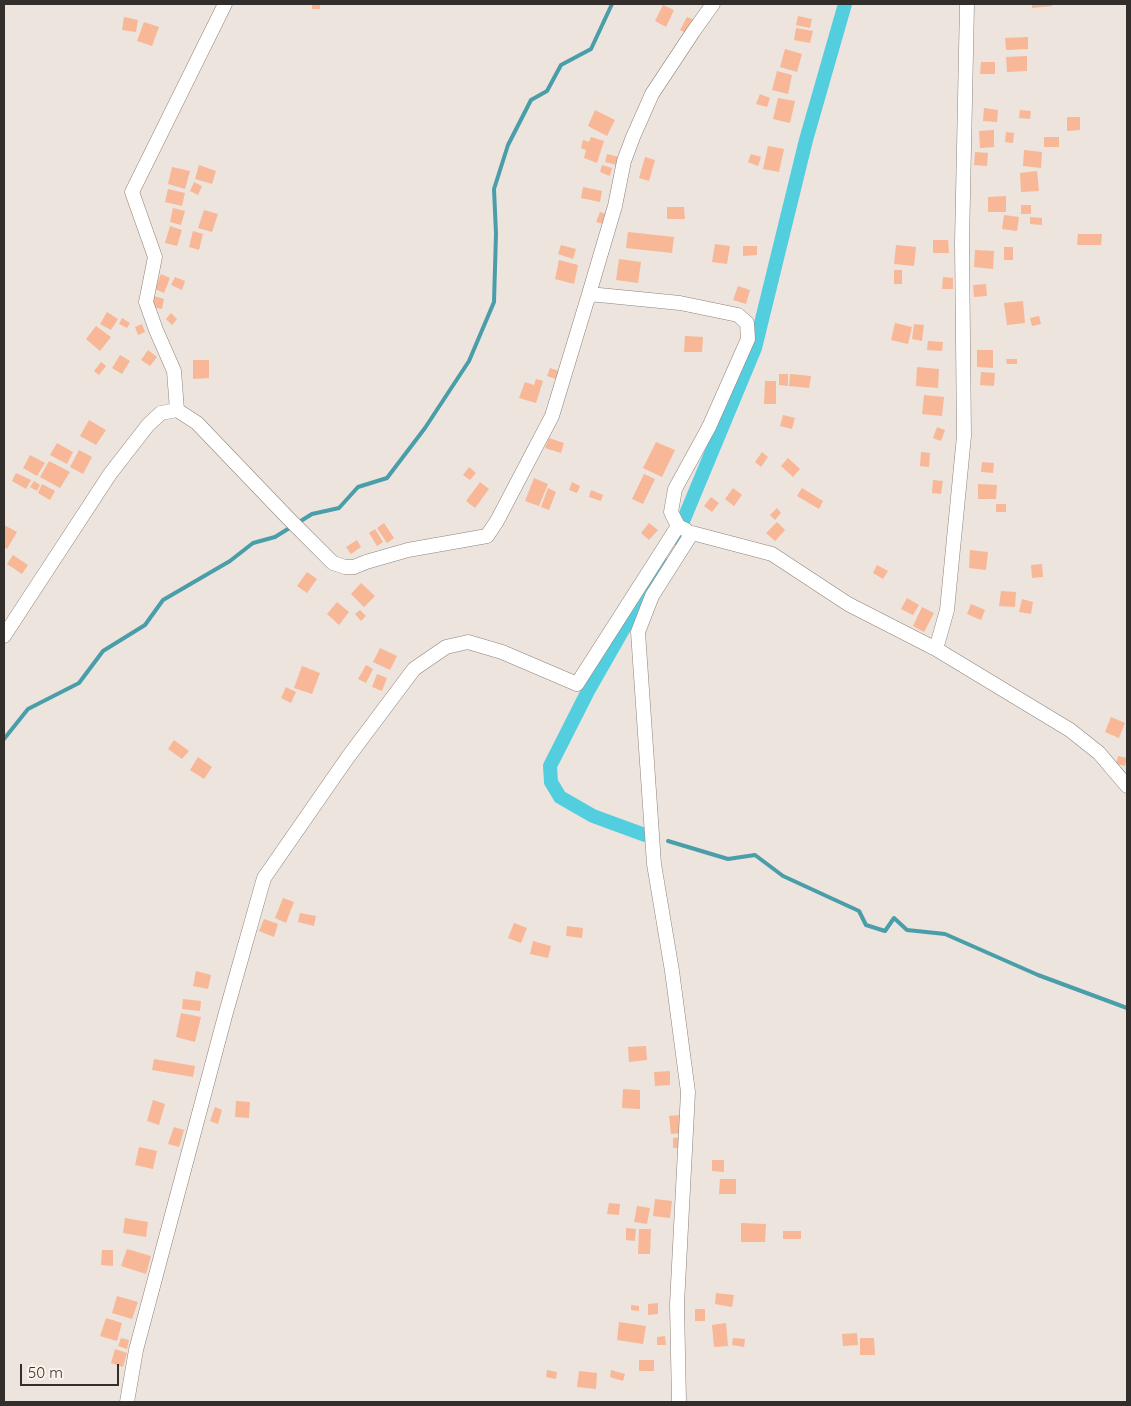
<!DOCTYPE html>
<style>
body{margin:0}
#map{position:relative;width:1131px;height:1406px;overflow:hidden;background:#ede4dd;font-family:Quicksand,sans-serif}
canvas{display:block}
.frame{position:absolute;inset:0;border:5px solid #312e2b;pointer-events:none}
.scale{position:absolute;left:20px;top:1364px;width:99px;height:22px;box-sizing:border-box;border:2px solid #312e2b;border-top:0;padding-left:6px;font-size:15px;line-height:18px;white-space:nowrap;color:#312e2b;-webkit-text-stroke:4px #fbf2ea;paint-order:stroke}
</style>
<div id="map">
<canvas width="1131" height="1406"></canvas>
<div class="frame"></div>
<div class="scale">50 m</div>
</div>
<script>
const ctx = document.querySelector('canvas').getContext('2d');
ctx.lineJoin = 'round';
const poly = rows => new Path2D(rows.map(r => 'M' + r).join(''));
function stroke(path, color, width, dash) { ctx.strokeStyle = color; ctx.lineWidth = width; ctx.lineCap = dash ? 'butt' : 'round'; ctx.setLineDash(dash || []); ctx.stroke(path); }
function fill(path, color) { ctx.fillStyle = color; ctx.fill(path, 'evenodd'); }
stroke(poly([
 [4,739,28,709,79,683,103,651,145,625,163,600,230,561,253,543,275,537,312,514,339,508,358,487,387,478,425,428,469,361,494,302,496,234,494,189,508,145,531,100,547,91,561,65,591,49,612,4],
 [668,841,728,859,755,855,783,876,859,911,866,925,885,931,894,918,907,930,945,934,1038,975,1127,1008]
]), '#499ea9', 4);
stroke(poly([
 [676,538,755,348,806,140,845,4],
 [645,835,593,816,560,797,551,782,550,766,588,691,661,563]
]), '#53cedf', 14);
fill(poly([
 [312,4,320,4,320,9,312,9],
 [1032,4,1052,4,1052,6,1032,8],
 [663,5,674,10,666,27,655,21],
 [798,16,812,19,810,28,796,25],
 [124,17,138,20,136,32,122,30],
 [687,17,695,20,688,34,680,30],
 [144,22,159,27,152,46,137,41],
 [796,28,813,31,810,43,794,40],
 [1028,37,1028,49,1006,50,1005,38],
 [785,49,802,54,797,72,780,67],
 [1027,56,1027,71,1007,72,1006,57],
 [981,62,995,62,995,74,980,74],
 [777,71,792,75,788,94,772,90],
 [760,94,770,98,767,107,756,104],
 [778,98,795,101,790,123,773,119],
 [984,108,998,110,997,122,983,121],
 [595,110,615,120,607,136,588,126],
 [1020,110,1031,111,1030,119,1019,118],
 [1067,117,1080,117,1080,130,1067,131],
 [994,130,994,147,980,148,979,131],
 [1006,132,1014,133,1013,143,1005,142],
 [591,137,604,141,597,163,584,158,586,150,581,148,583,140,589,142],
 [1044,137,1059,137,1059,147,1044,147],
 [768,146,784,149,779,172,763,169],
 [1024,150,1042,152,1041,168,1023,166],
 [975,152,988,153,987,166,974,165],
 [607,154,619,157,617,165,605,162],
 [751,154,761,157,758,166,748,162],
 [645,157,655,160,649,181,639,178],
 [199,165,216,171,212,184,195,179],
 [602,165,612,168,610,176,600,172],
 [172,167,190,171,185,189,168,184],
 [1037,171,1039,191,1021,192,1020,173],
 [194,182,202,186,198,195,190,191],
 [583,187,602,191,600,202,581,198],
 [168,189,185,193,182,206,165,202],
 [1006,196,1006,212,988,212,988,197],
 [1021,205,1031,205,1031,214,1021,214],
 [667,207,684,207,685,219,667,219],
 [173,208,185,211,181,225,170,222],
 [204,210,218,214,212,232,198,228],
 [600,212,606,214,603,224,596,222],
 [1004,215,1019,217,1017,231,1002,229],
 [1030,217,1042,218,1042,225,1030,224],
 [170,226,182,230,177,246,165,243],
 [193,231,203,234,199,250,189,247],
 [628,232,674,237,672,253,626,248],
 [1078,234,1102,234,1101,245,1077,245],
 [933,240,948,240,949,253,933,253],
 [715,244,730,246,727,264,712,262],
 [561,245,576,249,573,259,558,254],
 [896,245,916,247,914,266,894,264],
 [743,246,757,246,757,255,743,256],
 [1004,247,1013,247,1013,260,1004,260],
 [975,250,994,251,993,269,974,267],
 [619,259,641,262,638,283,616,280],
 [559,260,578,265,574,284,555,279],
 [894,270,902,270,902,284,894,284],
 [161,274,170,278,164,293,155,289],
 [175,277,185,281,182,290,171,285],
 [943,277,953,278,953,289,942,289],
 [986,284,987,296,974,297,973,285],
 [738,286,750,290,746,304,733,300],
 [154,296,164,299,162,309,152,307],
 [1023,301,1025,323,1007,325,1004,303],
 [107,312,118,319,111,330,100,324],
 [171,313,177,319,172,325,166,319],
 [1039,316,1041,324,1032,326,1030,318],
 [122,318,130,323,127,328,119,324],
 [895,323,912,327,908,344,891,340],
 [142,324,145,332,138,335,135,327],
 [914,324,924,325,922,341,912,339],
 [96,326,111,337,100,351,86,339],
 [685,336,703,337,702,352,684,352],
 [928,341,943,342,942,351,927,350],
 [148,350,157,357,150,366,141,360],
 [977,350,993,350,993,368,977,367],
 [120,355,130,361,122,374,112,368],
 [1006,359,1017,359,1017,364,1007,364],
 [193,360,209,360,209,378,193,379],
 [101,362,106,366,99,375,94,371],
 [917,367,939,369,938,388,916,386],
 [550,368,562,372,559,380,547,376],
 [981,372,995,373,994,386,980,385],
 [779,374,788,374,788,386,779,385],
 [790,374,811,376,809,388,789,386],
 [536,379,543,381,536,403,519,398,525,382,534,385],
 [765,381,776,381,776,404,764,404],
 [924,395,944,397,942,416,922,414],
 [783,415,795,418,792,429,780,426],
 [89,420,106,430,96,445,80,436],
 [937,427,945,430,941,441,933,438],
 [549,438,564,443,561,453,545,448],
 [656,442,675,450,662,477,643,468],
 [57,443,73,452,67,464,50,455],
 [79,450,92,457,83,474,70,467],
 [762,452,768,457,761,467,755,462],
 [921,452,930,453,929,467,920,466],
 [30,455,45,463,37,476,23,468],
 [788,458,800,469,793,477,781,466],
 [49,461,70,472,60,488,40,477],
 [982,462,994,463,993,473,981,472],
 [469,467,476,473,470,480,463,475],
 [16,473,31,480,26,489,12,481],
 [644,474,655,479,643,504,632,499],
 [534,478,548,484,539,506,525,501],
 [933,480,943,481,941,494,932,493],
 [34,481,40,485,37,491,30,487],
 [480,482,489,489,475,508,466,501],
 [572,482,580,486,577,493,569,490],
 [42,484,55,491,50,500,38,493],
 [978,484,997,485,996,499,978,499],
 [548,488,556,492,549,510,541,507],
 [733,488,742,495,734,506,725,499],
 [802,488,823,501,819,509,797,496],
 [591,490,603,495,601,501,589,497],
 [711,497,719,503,712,512,704,506],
 [996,504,1006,504,1006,512,996,512],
 [777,508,781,513,775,520,770,515],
 [777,522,785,530,775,541,766,533],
 [384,523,394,538,387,543,377,528],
 [649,523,658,530,649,540,641,533],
 [4,525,17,532,7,549,4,547],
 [375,529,383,542,377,546,369,533],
 [357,540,361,547,351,554,346,547],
 [970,550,988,552,986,570,969,568],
 [13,555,28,565,22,574,7,564],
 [1042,564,1043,577,1032,578,1031,565],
 [877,565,888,571,883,579,873,573],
 [307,572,317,579,307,593,297,586],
 [361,583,375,596,364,607,351,594],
 [1001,591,1016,592,1015,607,999,606],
 [907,598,919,605,913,615,901,609],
 [1022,599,1033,602,1031,614,1019,612],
 [337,602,349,612,339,625,327,614],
 [971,604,985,610,981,620,967,614],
 [922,607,934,613,924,632,913,626],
 [360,610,366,616,361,621,355,614],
 [380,648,397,656,390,670,373,662],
 [366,665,373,669,366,683,358,679],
 [302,666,320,673,312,694,294,688],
 [377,674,387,678,382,691,372,687],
 [286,687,296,692,291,703,281,698],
 [1111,717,1125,723,1119,738,1105,732],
 [174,740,189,751,182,759,168,749],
 [1118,756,1127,758,1125,766,1116,764],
 [198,757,212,767,204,779,190,770],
 [283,898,294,902,286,923,275,918],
 [300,913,316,916,314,926,298,922],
 [264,919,278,924,274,937,259,931],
 [514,923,527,928,521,943,508,938],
 [567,926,583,928,582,938,566,936],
 [533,941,551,946,548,958,530,954],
 [196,971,211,975,208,989,193,986],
 [183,999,201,1001,200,1011,182,1009],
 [181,1013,201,1017,195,1042,176,1037],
 [646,1046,647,1060,629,1062,628,1047],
 [154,1059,195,1066,193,1077,152,1070],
 [670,1071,670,1085,655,1086,654,1072],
 [623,1089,640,1090,640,1109,622,1108],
 [153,1100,165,1104,159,1125,147,1121],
 [236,1101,250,1102,249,1118,235,1117],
 [215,1107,222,1110,218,1124,210,1121],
 [680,1115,682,1133,671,1134,669,1116],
 [174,1127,184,1130,179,1147,168,1144],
 [681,1137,682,1148,673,1148,673,1138],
 [139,1147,157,1151,153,1169,135,1165],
 [712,1160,724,1160,724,1172,712,1171],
 [720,1179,736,1179,736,1194,719,1194],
 [655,1199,672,1201,670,1218,653,1216],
 [609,1203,620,1204,619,1215,607,1214],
 [637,1206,650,1208,647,1224,634,1222],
 [125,1218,148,1222,146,1237,123,1233],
 [741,1223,766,1224,765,1242,741,1242],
 [626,1228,636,1229,635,1241,626,1240],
 [639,1229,651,1229,650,1254,638,1254],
 [783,1231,801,1231,801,1239,783,1239],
 [127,1249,151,1256,146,1274,121,1266],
 [102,1250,113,1250,113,1266,101,1265],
 [716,1293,734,1295,732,1307,715,1304],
 [117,1296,138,1302,132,1319,112,1313],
 [658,1303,658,1314,648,1315,648,1304],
 [631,1305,639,1306,639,1311,631,1310],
 [695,1309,705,1309,705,1321,695,1321],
 [106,1318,122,1323,117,1341,100,1336],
 [619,1322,646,1326,643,1344,617,1340],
 [726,1323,728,1346,714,1347,712,1325],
 [857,1333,858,1345,843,1346,842,1334],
 [665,1336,666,1345,657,1345,657,1337],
 [121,1338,129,1340,127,1349,118,1346],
 [733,1338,745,1339,744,1347,732,1345],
 [860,1338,874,1338,875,1355,860,1355],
 [115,1349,127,1353,123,1367,111,1363],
 [639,1360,654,1360,654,1371,639,1371],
 [547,1370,557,1372,556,1379,546,1377],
 [611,1370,625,1374,623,1381,610,1377],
 [579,1371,597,1373,596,1389,577,1387]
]), '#f8b796');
const minor = poly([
 [177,410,174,371,156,330,146,302,155,257,132,192,225,4],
 [686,530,678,526,671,512,675,489,709,427,748,339,747,323,738,315,680,303,589,294,615,206,624,161,633,137,652,94,693,32,713,4],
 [4,636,110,474,148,425,161,413,177,410,197,423,288,518,333,563,345,567,354,567,366,562,408,550,487,536,497,521,552,416,589,294],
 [936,649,1070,730,1099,753,1127,786],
 [127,1402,136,1350,225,1016,264,878,348,757,414,669,446,647,468,642,502,652,577,684,678,526],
 [679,1402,677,1304,688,1092,672,971,654,864,638,632,652,596,692,533,772,554,848,604,936,649,947,610,964,436,962,243,967,4]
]);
stroke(minor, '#8c837d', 15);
stroke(minor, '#fff', 14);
</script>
